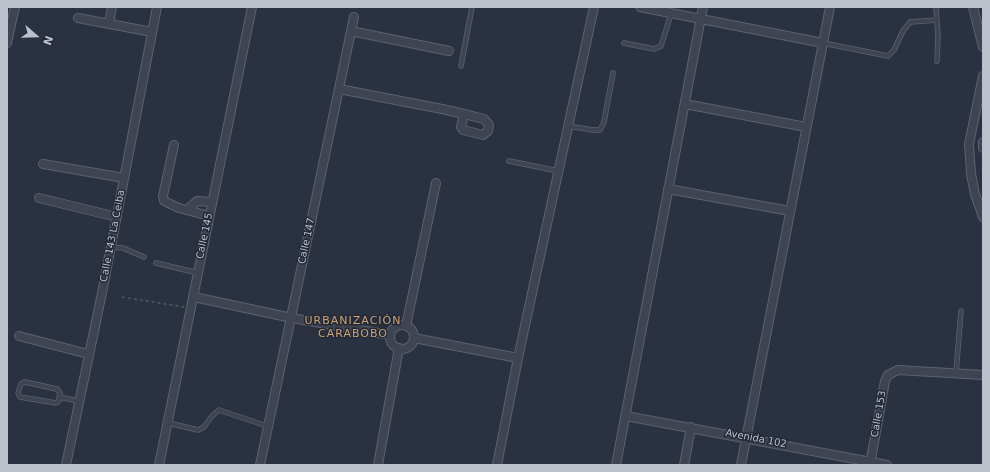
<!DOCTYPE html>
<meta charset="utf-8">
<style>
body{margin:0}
#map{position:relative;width:990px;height:472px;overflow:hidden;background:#2a3241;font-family:"DejaVu Sans",sans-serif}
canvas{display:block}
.frame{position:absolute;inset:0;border:8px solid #bbc0cb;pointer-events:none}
.north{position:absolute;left:16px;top:16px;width:40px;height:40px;-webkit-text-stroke:3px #232936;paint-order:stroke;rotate:110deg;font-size:11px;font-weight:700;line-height:16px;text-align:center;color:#bbc0cb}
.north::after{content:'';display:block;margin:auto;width:14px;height:18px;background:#bbc0cb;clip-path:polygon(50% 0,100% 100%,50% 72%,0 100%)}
</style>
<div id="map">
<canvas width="990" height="472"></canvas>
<div class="frame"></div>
<div class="north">N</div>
</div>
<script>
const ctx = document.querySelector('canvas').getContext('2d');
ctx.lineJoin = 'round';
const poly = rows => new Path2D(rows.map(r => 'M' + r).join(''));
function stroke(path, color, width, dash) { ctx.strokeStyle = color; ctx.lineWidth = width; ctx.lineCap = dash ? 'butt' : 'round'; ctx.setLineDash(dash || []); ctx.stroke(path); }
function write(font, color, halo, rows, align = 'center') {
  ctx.font = font + ' "DejaVu Sans",sans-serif'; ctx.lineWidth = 3; ctx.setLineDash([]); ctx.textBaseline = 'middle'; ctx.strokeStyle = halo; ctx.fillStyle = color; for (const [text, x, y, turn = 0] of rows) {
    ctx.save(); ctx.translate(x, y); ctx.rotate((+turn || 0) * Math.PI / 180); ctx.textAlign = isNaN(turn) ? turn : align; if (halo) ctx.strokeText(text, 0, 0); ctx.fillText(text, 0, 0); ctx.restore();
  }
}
const service = poly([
 [936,7,938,36,937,61],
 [624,43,654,49,661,46,671,14],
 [823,43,888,56,894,50,903,31,910,22,937,20],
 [461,66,472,7],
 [568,126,593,130,600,130,604,122,613,73],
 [509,161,558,171],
 [111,247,123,248,144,257],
 [156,263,198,273],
 [956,373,961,311],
 [25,382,57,389,60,393,59,401,56,403,20,397,18,393,21,384,25,382],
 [59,397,78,401],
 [168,423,198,430,204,427,212,416,219,410,267,426]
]);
const minor = poly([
 [640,7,823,43],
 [973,7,983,47],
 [78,18,152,32],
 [109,24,112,7],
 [351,31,449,51],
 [7,43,15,7],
 [983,76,969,144,971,174,975,194,983,217],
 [339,89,442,109,464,114,484,119,489,125,488,131,483,135,463,130,461,127,464,114],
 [685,104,806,127],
 [983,142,983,148],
 [174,145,163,196,164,201,179,208,209,216],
 [43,164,124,178],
 [668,189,790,211],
 [39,198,117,217],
 [187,210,197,201,212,202],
 [194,297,292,318,390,335],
 '390 337a12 12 0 1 1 24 0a12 12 0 1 1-24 0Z',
 [406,326,436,183],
 [19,336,88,354],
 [414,338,518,358,594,7],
 [626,416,887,465],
 [66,465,102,293,157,7],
 [159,465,252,7],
 [260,465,354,17],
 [378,465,399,348],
 [497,465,518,358],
 [616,465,703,7],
 [684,465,691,427],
 [741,465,830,7],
 [870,465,885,381,888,375,898,370,983,375]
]);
stroke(service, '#5c626e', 5.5);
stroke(minor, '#5c626e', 10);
stroke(poly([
 [122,297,184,307]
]), '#4d5c60', 1.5, [3, 3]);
stroke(service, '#3e4451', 4);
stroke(minor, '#3e4451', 8);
write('10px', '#bbc0cb', '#232936', [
 ["Calle 143 La Ceiba",113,236,-79],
 ["Calle 145",205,236,-78],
 ["Calle 147",307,241,-78],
 ["Calle 153",879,414,-80],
 ["Avenida 102",756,439,11]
]);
ctx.letterSpacing = '1px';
write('11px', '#cba476', '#232936', [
 ["URBANIZACIÓN",353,321],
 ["CARABOBO",353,334]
]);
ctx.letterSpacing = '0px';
</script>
